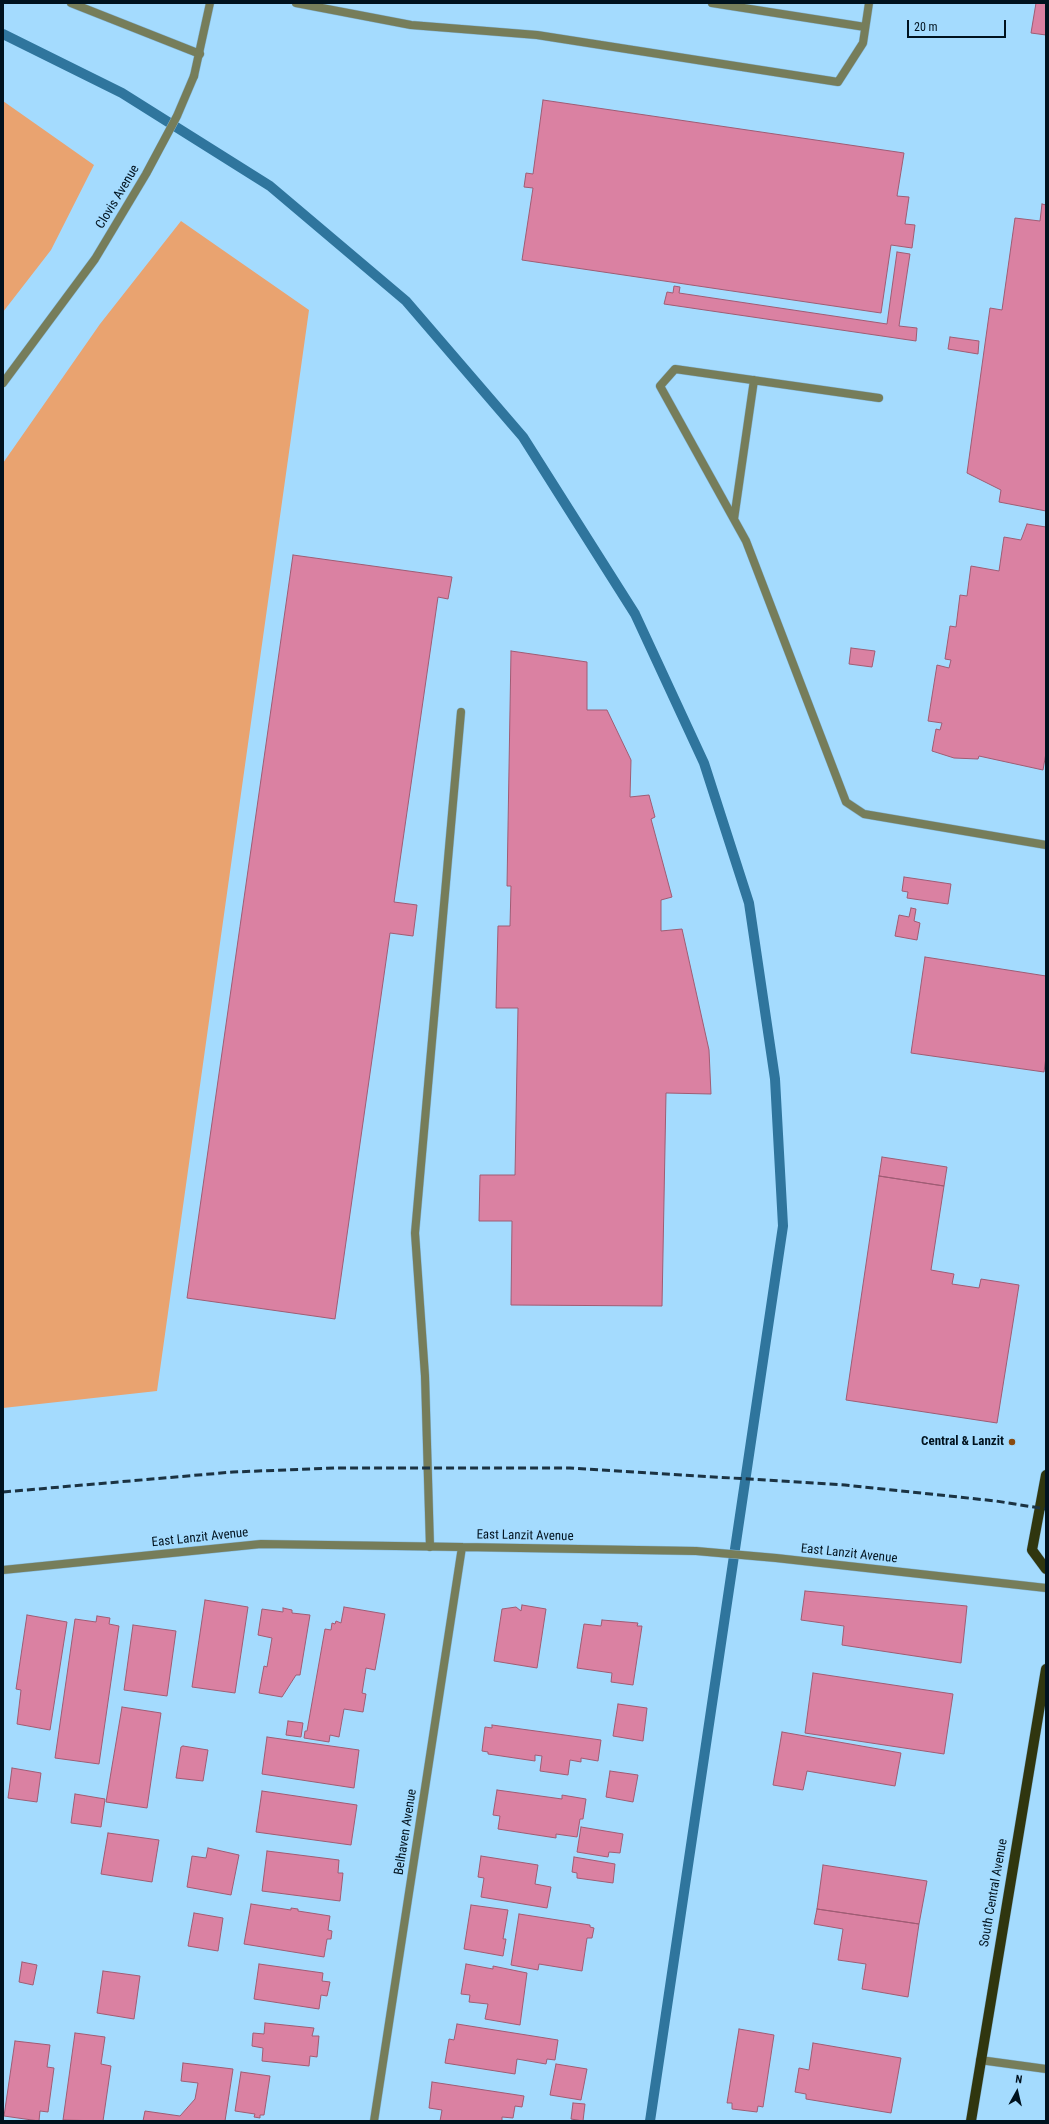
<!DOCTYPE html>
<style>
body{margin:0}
#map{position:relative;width:1049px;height:2124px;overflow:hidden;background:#a4dbfe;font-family:"Roboto Condensed",sans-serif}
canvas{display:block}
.frame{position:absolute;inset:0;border:4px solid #00121e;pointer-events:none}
.north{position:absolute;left:997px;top:2072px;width:40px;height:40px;-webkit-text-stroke:3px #a4dbfe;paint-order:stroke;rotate:8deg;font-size:11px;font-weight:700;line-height:16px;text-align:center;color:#00121e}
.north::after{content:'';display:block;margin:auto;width:14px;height:18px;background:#00121e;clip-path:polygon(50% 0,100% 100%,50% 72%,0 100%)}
.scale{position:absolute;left:907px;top:20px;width:99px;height:18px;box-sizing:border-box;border:2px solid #00121e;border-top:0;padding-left:5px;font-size:12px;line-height:14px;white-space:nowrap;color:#00121e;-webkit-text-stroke:3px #a4dbfe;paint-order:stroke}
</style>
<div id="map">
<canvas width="1049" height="2124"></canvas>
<div class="frame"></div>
<div class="north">N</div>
<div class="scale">20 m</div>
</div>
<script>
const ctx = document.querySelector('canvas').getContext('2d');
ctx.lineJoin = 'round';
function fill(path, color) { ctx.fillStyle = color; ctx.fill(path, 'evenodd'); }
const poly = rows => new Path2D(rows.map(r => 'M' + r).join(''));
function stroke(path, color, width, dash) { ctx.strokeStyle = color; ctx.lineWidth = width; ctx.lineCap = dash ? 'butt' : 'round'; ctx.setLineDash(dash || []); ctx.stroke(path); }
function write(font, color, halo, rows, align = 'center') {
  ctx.font = font + ' "Roboto Condensed",sans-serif'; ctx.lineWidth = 4; ctx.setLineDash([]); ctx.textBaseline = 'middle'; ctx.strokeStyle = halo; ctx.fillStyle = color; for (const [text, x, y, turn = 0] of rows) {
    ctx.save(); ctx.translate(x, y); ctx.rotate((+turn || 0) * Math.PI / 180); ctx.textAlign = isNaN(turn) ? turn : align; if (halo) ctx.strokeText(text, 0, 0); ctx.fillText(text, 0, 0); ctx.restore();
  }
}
fill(poly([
 [3,101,94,165,51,250,3,312],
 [181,221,309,310,157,1391,3,1408,3,463,100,324]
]), '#e9a370');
stroke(poly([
 [3,34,122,93,270,186,406,301,523,437,635,614,704,763,749,903,775,1079,783,1226,650,2121]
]), '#2f759d', 10);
const building = poly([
 [1036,3,1046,3,1046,35,1031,33,1036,3],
 [543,100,904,153,897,196,909,197,905,224,915,225,912,248,891,245,881,313,522,260,533,188,524,187,526,173,533,174,543,100],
 [1042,204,1046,205,1046,511,999,502,1001,490,967,473,990,308,1002,310,1015,218,1040,221,1042,204],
 [897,252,910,254,899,326,917,328,916,341,664,304,667,292,673,293,674,286,680,287,679,293,887,324,897,252],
 [950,337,979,341,978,354,948,349,950,337],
 [1027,524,1046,527,1046,753,1043,770,979,756,978,759,954,758,932,751,936,729,940,730,942,723,928,721,937,665,949,668,951,660,945,659,950,626,956,627,960,595,967,596,971,566,999,571,1004,537,1021,540,1027,524],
 [293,555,452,577,448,599,438,597,394,902,417,905,413,936,390,933,335,1319,187,1298,293,555],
 [851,648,875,651,872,667,849,664,851,648],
 [511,651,587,662,587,710,607,710,631,760,630,797,649,795,655,817,651,819,672,897,661,900,661,931,682,929,709,1050,711,1094,666,1093,662,1306,511,1305,512,1221,479,1221,480,1175,515,1175,518,1008,496,1008,498,926,510,926,511,886,507,886,511,651],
 [904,877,951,884,948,904,907,898,908,892,902,891,904,877],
 [911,908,916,909,914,921,920,923,917,940,895,936,899,915,909,917,911,908],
 [925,957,1046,976,1046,1057,1044,1072,911,1053,925,957],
 [882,1157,947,1167,944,1186,879,1176,882,1157],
 [879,1176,944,1186,931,1270,954,1274,952,1284,979,1288,981,1279,1019,1285,997,1423,846,1400,879,1176],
 [805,1591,967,1606,961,1663,842,1645,844,1626,801,1620,805,1591],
 [205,1600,248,1607,235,1693,192,1687,205,1600],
 [522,1605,546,1609,537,1668,494,1661,502,1609,516,1607,521,1611,522,1605],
 [344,1607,385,1614,375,1670,366,1668,362,1693,366,1694,363,1712,344,1709,339,1737,330,1735,329,1742,304,1738,305,1731,307,1731,325,1629,331,1630,332,1623,335,1624,336,1621,341,1623,344,1607],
 [283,1608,292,1610,292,1613,310,1615,300,1675,296,1675,282,1697,259,1693,264,1666,267,1667,272,1638,258,1635,262,1609,283,1612,283,1608],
 [27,1615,67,1622,50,1730,17,1724,21,1690,16,1689,27,1615],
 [97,1616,110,1618,109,1624,119,1626,99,1764,55,1758,75,1619,96,1622,97,1616],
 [602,1620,638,1623,637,1626,642,1626,633,1685,611,1682,612,1673,577,1668,584,1624,601,1626,602,1620],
 [133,1625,176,1631,167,1696,124,1690,133,1625],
 [813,1673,953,1694,944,1754,805,1733,813,1673],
 [618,1704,647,1708,643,1741,613,1736,618,1704],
 [122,1707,161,1713,147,1808,106,1802,122,1707],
 [288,1721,303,1723,301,1737,286,1735,288,1721],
 [492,1725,601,1740,598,1761,581,1758,581,1762,570,1760,568,1775,540,1771,542,1756,535,1755,535,1761,488,1754,488,1752,482,1751,485,1727,492,1728,492,1725],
 [782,1732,901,1753,895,1786,807,1771,803,1790,773,1785,782,1732],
 [267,1737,359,1750,354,1788,262,1774,267,1737],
 [183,1746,208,1750,203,1781,176,1778,181,1747,183,1746],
 [12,1768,41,1773,37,1802,8,1798,12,1768],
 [610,1771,638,1775,633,1802,606,1797,610,1771],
 [497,1790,562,1799,562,1795,586,1799,583,1819,580,1819,577,1837,556,1834,556,1838,498,1829,500,1816,493,1815,497,1790],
 [262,1791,357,1805,351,1845,256,1832,262,1791],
 [75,1794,105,1799,101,1827,71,1823,75,1794],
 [581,1827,623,1834,620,1853,609,1852,608,1857,577,1852,581,1827],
 [108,1833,159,1840,152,1882,101,1874,108,1833],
 [208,1848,239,1855,231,1895,187,1887,192,1856,206,1858,208,1848],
 [267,1851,339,1860,338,1873,343,1873,340,1901,262,1891,267,1851],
 [481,1856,538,1865,535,1884,551,1887,547,1908,481,1897,484,1878,478,1877,481,1856],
 [574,1857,615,1864,613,1883,577,1878,577,1873,572,1872,574,1857],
 [823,1865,927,1881,919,1924,817,1909,823,1865],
 [251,1904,291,1910,291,1908,298,1909,298,1911,330,1916,328,1930,332,1931,331,1939,327,1939,324,1957,244,1944,251,1904],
 [471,1905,508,1910,503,1939,506,1939,503,1956,464,1949,471,1905],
 [817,1909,919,1924,908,1997,862,1989,866,1964,838,1960,843,1929,814,1924,817,1909],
 [194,1913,223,1918,218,1951,188,1946,194,1913],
 [519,1914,590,1925,590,1927,594,1928,592,1938,587,1938,582,1971,539,1964,538,1970,511,1965,519,1914],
 [22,1962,37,1965,33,1985,19,1982,22,1962],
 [259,1964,323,1973,322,1981,330,1982,327,1996,321,1995,319,2009,254,1999,259,1964],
 [466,1964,493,1969,493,1966,527,1973,520,2025,485,2019,488,2004,469,2002,470,1995,461,1994,466,1964],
 [103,1971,140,1976,134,2019,97,2013,103,1971],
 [265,2023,314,2028,312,2036,319,2036,317,2057,310,2056,309,2066,262,2061,263,2048,252,2046,253,2033,264,2034,265,2023],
 [457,2024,558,2040,555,2060,547,2059,546,2064,517,2059,515,2074,445,2063,449,2039,454,2040,457,2024],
 [739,2029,774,2035,763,2107,758,2106,757,2112,732,2109,732,2103,727,2103,739,2029],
 [75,2033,105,2037,101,2064,111,2066,103,2121,63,2120,75,2033],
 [15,2041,50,2045,47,2067,54,2068,48,2112,40,2111,39,2121,4,2116,15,2041],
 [813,2043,901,2058,891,2113,806,2099,806,2094,795,2092,799,2068,809,2070,813,2043],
 [183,2063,233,2069,225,2121,143,2121,145,2111,180,2116,195,2099,198,2083,181,2081,183,2063],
 [556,2064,587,2069,581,2100,550,2095,556,2064],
 [241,2072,270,2076,264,2115,260,2115,260,2118,254,2117,255,2114,235,2111,241,2072],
 [432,2082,524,2096,522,2107,515,2106,513,2118,502,2117,502,2121,440,2121,442,2110,429,2108,432,2082],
 [573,2103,585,2104,583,2121,571,2119,573,2103]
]);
fill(building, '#da81a2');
stroke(building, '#9f5c74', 1);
const service = poly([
 [71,3,200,54],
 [296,3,411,25,537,35,838,82,863,43,869,3],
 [712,3,865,27],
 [3,383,95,259,146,174,177,116,194,76],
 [879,398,675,369,660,386,746,541,846,802,864,814,1046,845],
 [734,519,754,380],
 [430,1547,425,1376,415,1233,461,712],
 [980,2060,1046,2069]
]);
const minor = poly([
 [194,76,210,3],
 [3,1570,261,1544,462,1547,696,1551,776,1558,1046,1588],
 [374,2121,462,1547]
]);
const primary = poly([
 [1046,1475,1032,1550,1046,1569],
 [971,2121,1046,1669]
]);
stroke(service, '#86b7d6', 9);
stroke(minor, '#86b7d6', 9);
stroke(primary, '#86b7d6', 11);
stroke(service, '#767d5a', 8);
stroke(minor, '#767d5a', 8);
stroke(primary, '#30360f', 10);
stroke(poly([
 [3,1492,233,1472,335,1468,570,1468,845,1485,996,1501,1046,1509]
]), '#1b3343', 3, [8, 4]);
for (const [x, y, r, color] of [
 [1012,1442,4,"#894a0f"]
]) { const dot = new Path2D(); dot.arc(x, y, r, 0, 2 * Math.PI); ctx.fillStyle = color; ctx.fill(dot); stroke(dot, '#a4dbfe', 1.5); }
write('13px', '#00121e', '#a4dbfe', [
 ["Clovis Avenue",118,197,-59],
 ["East Lanzit Avenue",525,1536,1],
 ["East Lanzit Avenue",200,1538,-6],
 ["East Lanzit Avenue",849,1554,6],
 ["Belhaven Avenue",406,1832,-81],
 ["South Central Avenue",994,1893,-80]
]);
write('bold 13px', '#00121e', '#a4dbfe', [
 ["Central & Lanzit",1004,1442]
], 'right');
</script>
